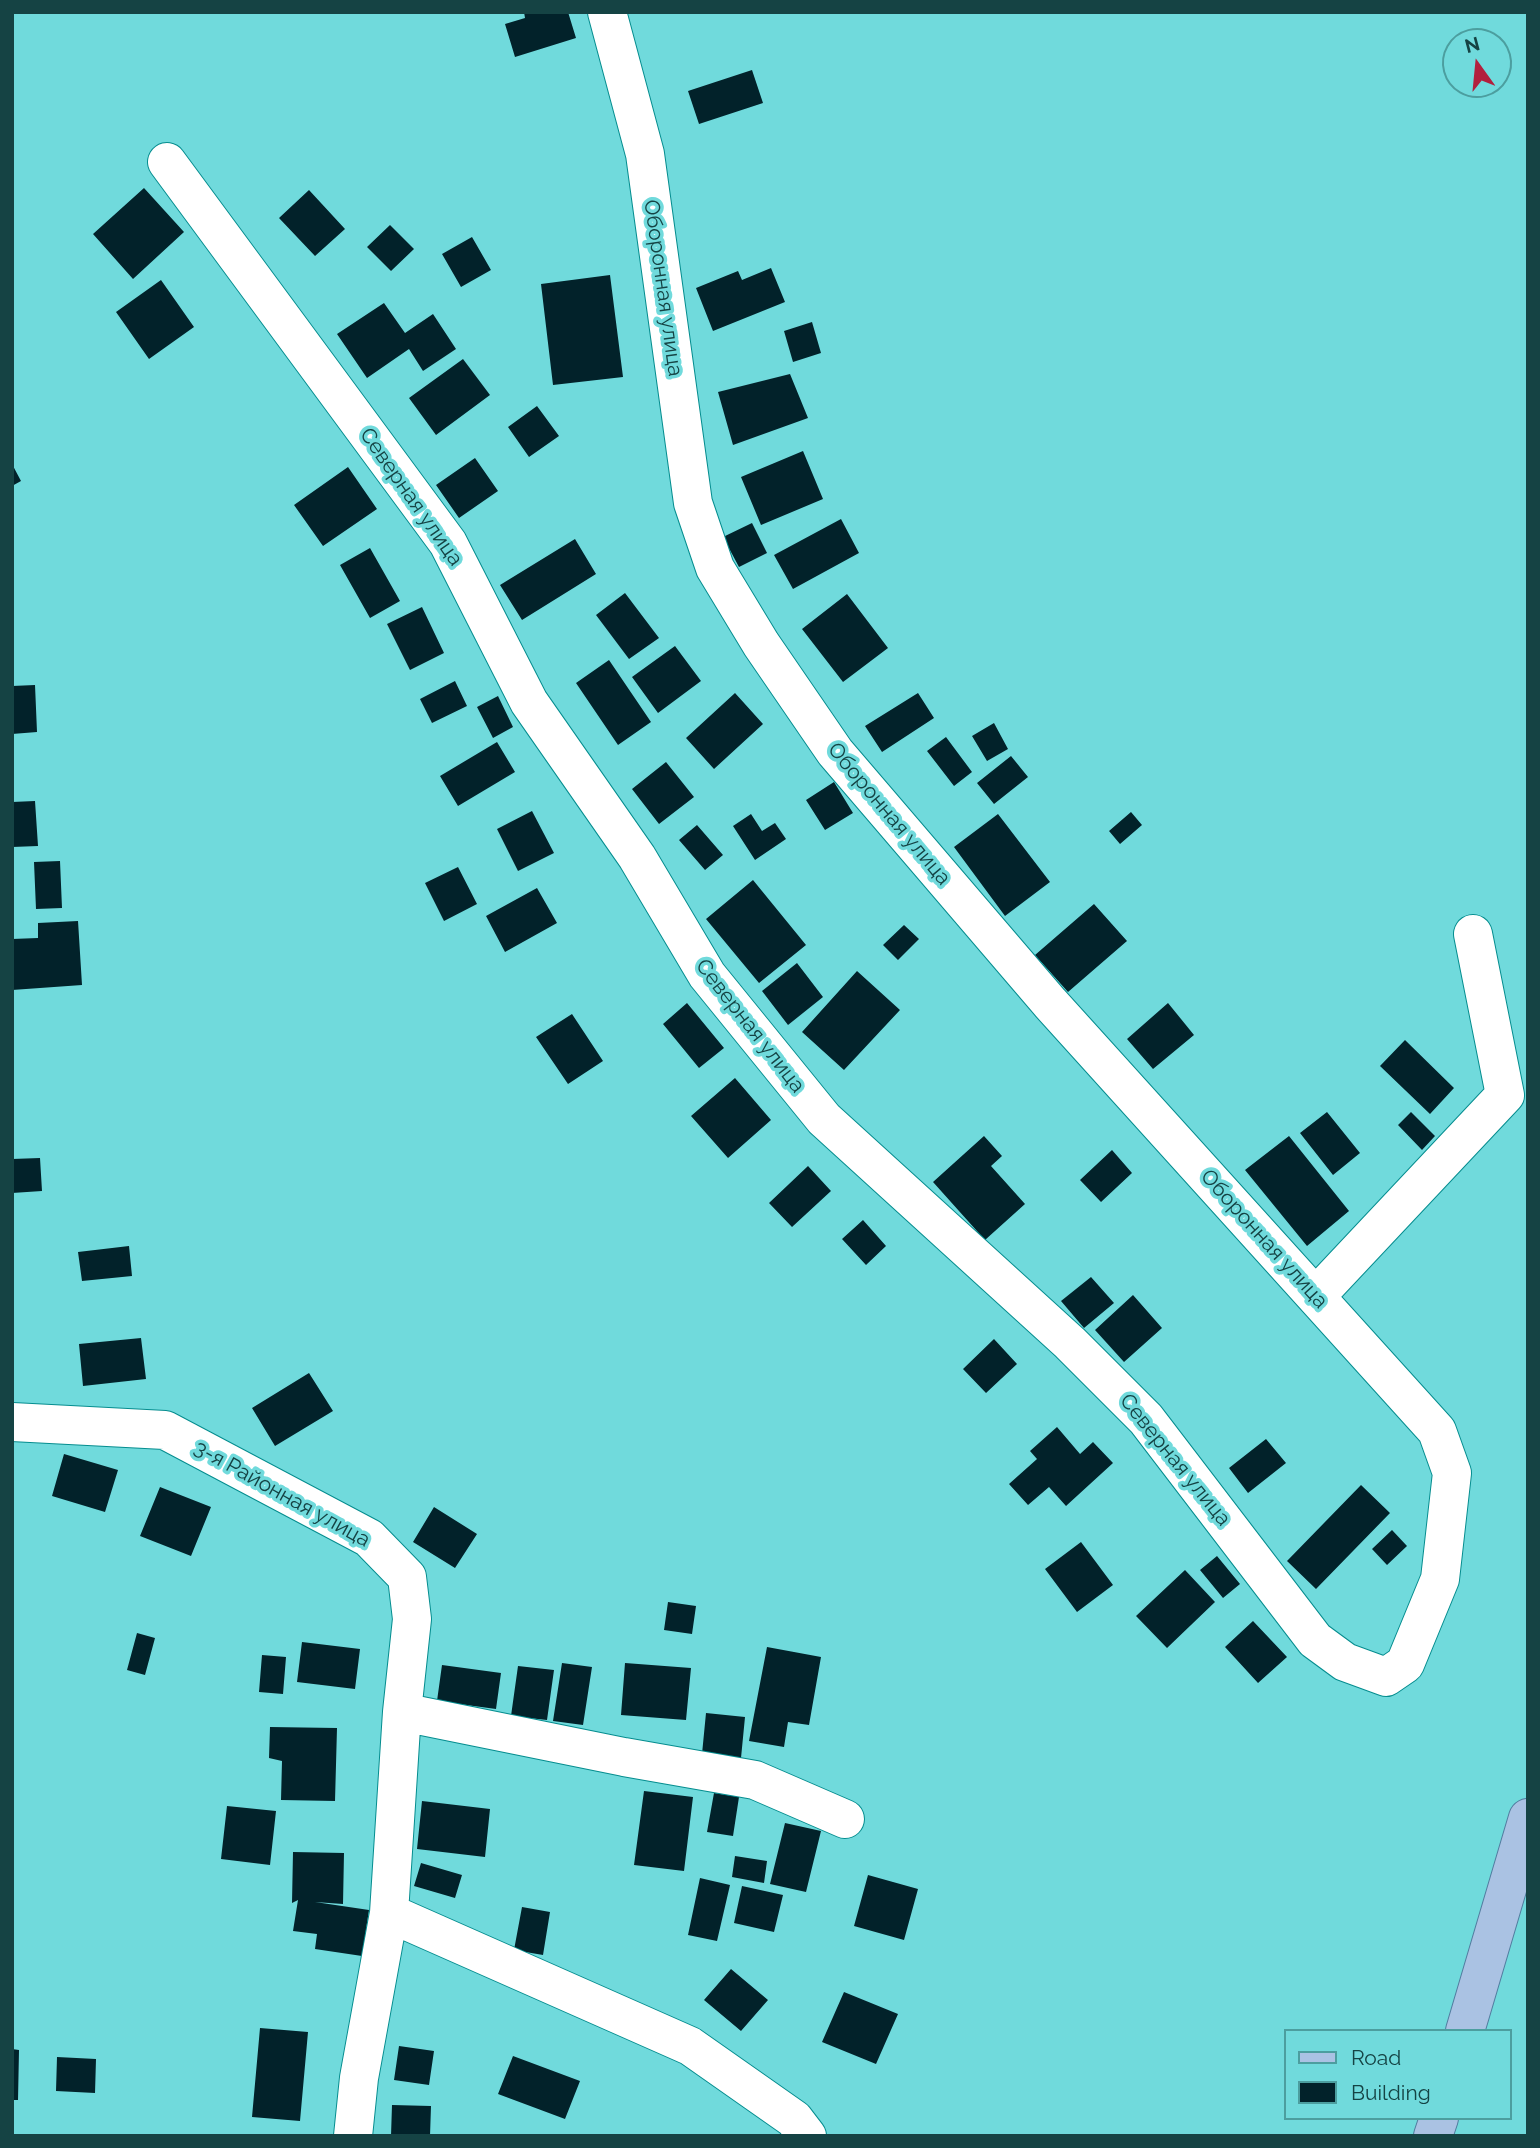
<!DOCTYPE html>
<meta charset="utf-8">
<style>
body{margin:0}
#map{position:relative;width:1540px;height:2148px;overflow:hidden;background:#70dadc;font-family:Raleway,sans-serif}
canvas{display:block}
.frame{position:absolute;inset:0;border:14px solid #154344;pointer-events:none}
.legend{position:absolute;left:1284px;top:2029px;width:228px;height:91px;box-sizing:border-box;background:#70dadc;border:2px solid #4c9e9f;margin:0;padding:9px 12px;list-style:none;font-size:21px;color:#154344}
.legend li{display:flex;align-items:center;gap:14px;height:35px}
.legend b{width:35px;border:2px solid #4c9e9f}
.north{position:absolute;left:1442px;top:28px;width:70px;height:70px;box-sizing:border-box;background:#70dadc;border:2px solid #4c9e9f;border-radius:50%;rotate:345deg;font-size:19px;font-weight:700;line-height:28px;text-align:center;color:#154344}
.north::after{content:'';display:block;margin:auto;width:24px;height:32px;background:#b2203d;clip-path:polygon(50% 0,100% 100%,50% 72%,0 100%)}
</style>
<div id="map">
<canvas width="1540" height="2148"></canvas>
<div class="frame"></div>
<ul class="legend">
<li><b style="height:9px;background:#aac2e3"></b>Road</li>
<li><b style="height:19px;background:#02222a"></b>Building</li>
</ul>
<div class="north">N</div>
</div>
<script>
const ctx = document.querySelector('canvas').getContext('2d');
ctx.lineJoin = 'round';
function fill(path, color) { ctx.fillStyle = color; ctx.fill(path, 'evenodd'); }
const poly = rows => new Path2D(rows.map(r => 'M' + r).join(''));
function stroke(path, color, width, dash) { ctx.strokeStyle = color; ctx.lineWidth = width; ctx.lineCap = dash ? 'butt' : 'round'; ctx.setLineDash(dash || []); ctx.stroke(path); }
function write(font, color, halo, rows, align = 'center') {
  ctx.font = font + ' Raleway,sans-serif'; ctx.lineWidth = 7; ctx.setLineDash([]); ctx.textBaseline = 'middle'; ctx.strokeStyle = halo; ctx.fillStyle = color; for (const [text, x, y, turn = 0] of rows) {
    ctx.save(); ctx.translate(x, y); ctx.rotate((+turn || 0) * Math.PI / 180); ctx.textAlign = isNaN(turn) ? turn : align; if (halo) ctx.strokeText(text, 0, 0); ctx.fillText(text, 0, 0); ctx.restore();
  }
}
fill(poly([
 [524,12,568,12,576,38,515,57,505,24,525,18],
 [752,70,763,103,699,124,688,91],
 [144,188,184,232,133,279,93,234],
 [309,190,345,229,315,256,279,218],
 [390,225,414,249,391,271,367,247],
 [472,237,491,270,461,287,442,254],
 [771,268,785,302,713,331,696,288,738,271,742,280],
 [610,275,623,377,553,385,541,284],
 [161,280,194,327,149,359,116,312],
 [384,303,405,333,433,314,456,349,423,371,409,349,367,378,337,334],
 [812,322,821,353,793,362,784,331],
 [463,359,490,395,436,435,409,398],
 [790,374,808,418,733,445,718,392],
 [537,406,559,436,529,457,508,427],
 [803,451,823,499,761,525,741,477],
 [475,458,498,491,459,518,436,485],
 [12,464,21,481,12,486],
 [348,467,377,509,323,546,294,505],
 [841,519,859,553,793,589,774,555],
 [752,523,767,553,739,567,723,537],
 [575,539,596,574,522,620,500,585],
 [370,548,400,601,370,618,340,565],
 [625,593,659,638,629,659,596,615],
 [847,594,888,648,843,682,802,629],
 [422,607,444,653,410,670,387,624],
 [675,646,701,681,658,713,632,677],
 [609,660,651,722,618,745,576,683],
 [455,681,467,706,432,723,420,699],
 [35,685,37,732,12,734,12,686],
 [735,693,763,724,714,769,686,738],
 [918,693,934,718,882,752,865,726],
 [498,696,513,727,493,738,477,707],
 [994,723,1008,749,987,761,972,736],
 [946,737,972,772,954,786,927,751],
 [497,742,515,772,458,806,440,776],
 [1011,756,1028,777,994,804,977,783],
 [666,762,694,797,659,824,632,789],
 [834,782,853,813,825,830,806,800],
 [35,801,38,846,12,847,12,802],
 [532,811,554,853,518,871,497,829],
 [1131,812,1142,825,1120,844,1109,831],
 [751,814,762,831,775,823,786,839,755,860,733,826],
 [998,814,1050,882,1005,916,954,847],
 [697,825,723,855,705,870,679,840],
 [60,861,62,908,36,909,34,862],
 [458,867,477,904,444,921,425,883],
 [753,880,806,945,759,983,706,919],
 [537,888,557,923,505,952,486,916],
 [1094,904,1127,941,1068,992,1035,955],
 [78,921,82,985,12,990,12,939,38,938,38,923],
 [904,925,919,939,898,960,883,945],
 [797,963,823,997,788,1025,762,991],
 [857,971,900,1010,844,1070,802,1032],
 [687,1003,724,1048,699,1068,663,1024],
 [1168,1003,1194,1035,1153,1069,1127,1039],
 [572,1014,603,1061,568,1084,536,1037],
 [1405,1040,1454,1088,1430,1114,1380,1066],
 [735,1078,771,1120,728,1158,691,1116],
 [1327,1112,1360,1153,1333,1175,1300,1133],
 [1411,1112,1435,1136,1422,1150,1398,1125],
 [984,1136,1002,1156,991,1166,1025,1204,985,1240,933,1182],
 [1289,1136,1349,1211,1307,1246,1245,1170],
 [1112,1150,1132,1173,1101,1202,1080,1180],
 [40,1158,42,1191,12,1193,12,1159],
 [808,1166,831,1191,792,1227,769,1203],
 [863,1220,886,1246,866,1265,842,1239],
 [129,1246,132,1276,82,1281,78,1252],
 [1091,1277,1114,1303,1084,1328,1061,1301],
 [1133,1295,1162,1328,1124,1362,1095,1330],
 [141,1338,146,1379,83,1386,79,1344],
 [994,1339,1017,1364,986,1393,963,1369],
 [309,1373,333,1411,275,1446,252,1408],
 [1057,1427,1080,1454,1093,1442,1113,1463,1066,1506,1049,1487,1028,1505,1009,1484,1037,1459,1030,1451],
 [1266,1439,1286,1463,1248,1493,1229,1468],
 [64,1454,118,1470,105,1512,52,1496],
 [1361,1485,1390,1513,1316,1589,1287,1561],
 [160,1487,211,1507,191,1556,140,1536],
 [434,1507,477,1534,455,1568,413,1542],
 [1392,1530,1407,1546,1387,1565,1372,1549],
 [1081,1542,1113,1585,1077,1612,1045,1569],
 [1217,1556,1240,1584,1223,1598,1200,1570],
 [1185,1570,1215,1602,1167,1648,1136,1616],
 [668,1602,696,1606,692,1634,664,1630],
 [1253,1621,1287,1657,1258,1683,1225,1647],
 [137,1633,155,1638,145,1675,127,1670],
 [302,1642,360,1649,355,1689,297,1682],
 [767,1647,821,1657,809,1725,788,1722,784,1747,749,1741],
 [262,1655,286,1657,283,1694,259,1692],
 [562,1663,592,1667,583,1725,553,1721],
 [625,1663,691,1668,686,1720,621,1715],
 [442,1665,501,1673,496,1709,437,1701],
 [518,1666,554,1670,547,1720,511,1716],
 [706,1713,745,1717,741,1758,702,1754],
 [270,1727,337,1728,335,1801,281,1800,282,1761,269,1758],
 [644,1791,693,1797,684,1871,634,1865],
 [714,1793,739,1797,733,1836,707,1832],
 [422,1801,490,1809,485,1857,417,1849],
 [227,1806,276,1811,270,1865,221,1859],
 [785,1823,821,1831,806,1892,770,1884],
 [293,1852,344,1853,343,1904,315,1902,369,1910,362,1956,315,1949,317,1934,293,1931,298,1900,292,1903],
 [735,1856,767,1861,764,1883,732,1877],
 [421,1863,462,1875,455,1898,414,1886],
 [868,1875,918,1889,904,1940,854,1926],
 [700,1878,730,1885,717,1941,688,1935],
 [742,1886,783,1895,774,1932,734,1923],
 [522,1907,550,1912,543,1955,514,1950],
 [731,1969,768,2000,741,2031,704,2000],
 [844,1992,898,2014,876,2064,822,2042],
 [260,2028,308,2032,300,2121,252,2117],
 [399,2046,434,2051,429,2085,394,2080],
 [12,2049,19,2050,18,2100,12,2100],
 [513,2056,580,2081,565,2119,498,2094],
 [57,2057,96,2059,95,2093,56,2091],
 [392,2105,431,2106,430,2136,391,2136]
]), '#02222a');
const street = poly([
 [167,162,448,543,529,702,637,857,707,975,824,1119,1070,1343,1146,1419,1315,1640,1345,1662,1386,1677,1405,1664,1440,1579,1452,1473,1437,1431,1050,1003,835,752,761,644,715,568,693,503,645,154,607,12],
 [1316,1296,1505,1095,1473,934],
 [12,1422,165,1430,369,1538,407,1577,412,1619,402,1712,389,1913,359,2078,353,2136],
 [402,1712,624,1757,755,1780,845,1819],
 [389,1913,690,2046,794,2119,807,2136]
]);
const primary = poly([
 [1465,2031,1528,1818],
 [1433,2136,1439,2118]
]);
stroke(street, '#058d8f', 40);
stroke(primary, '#517c9f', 40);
stroke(street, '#fff', 38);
stroke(primary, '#aac2e3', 38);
write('21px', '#154344', '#70dadc', [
 ["Оборонная улица",663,288,82],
 ["Северная улица",411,497,55],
 ["Оборонная улица",889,814,50],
 ["Северная улица",750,1026,52],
 ["Оборонная улица",1264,1239,48],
 ["Северная улица",1175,1460,51],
 ["3-я Районная улица",282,1494,29]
]);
</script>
